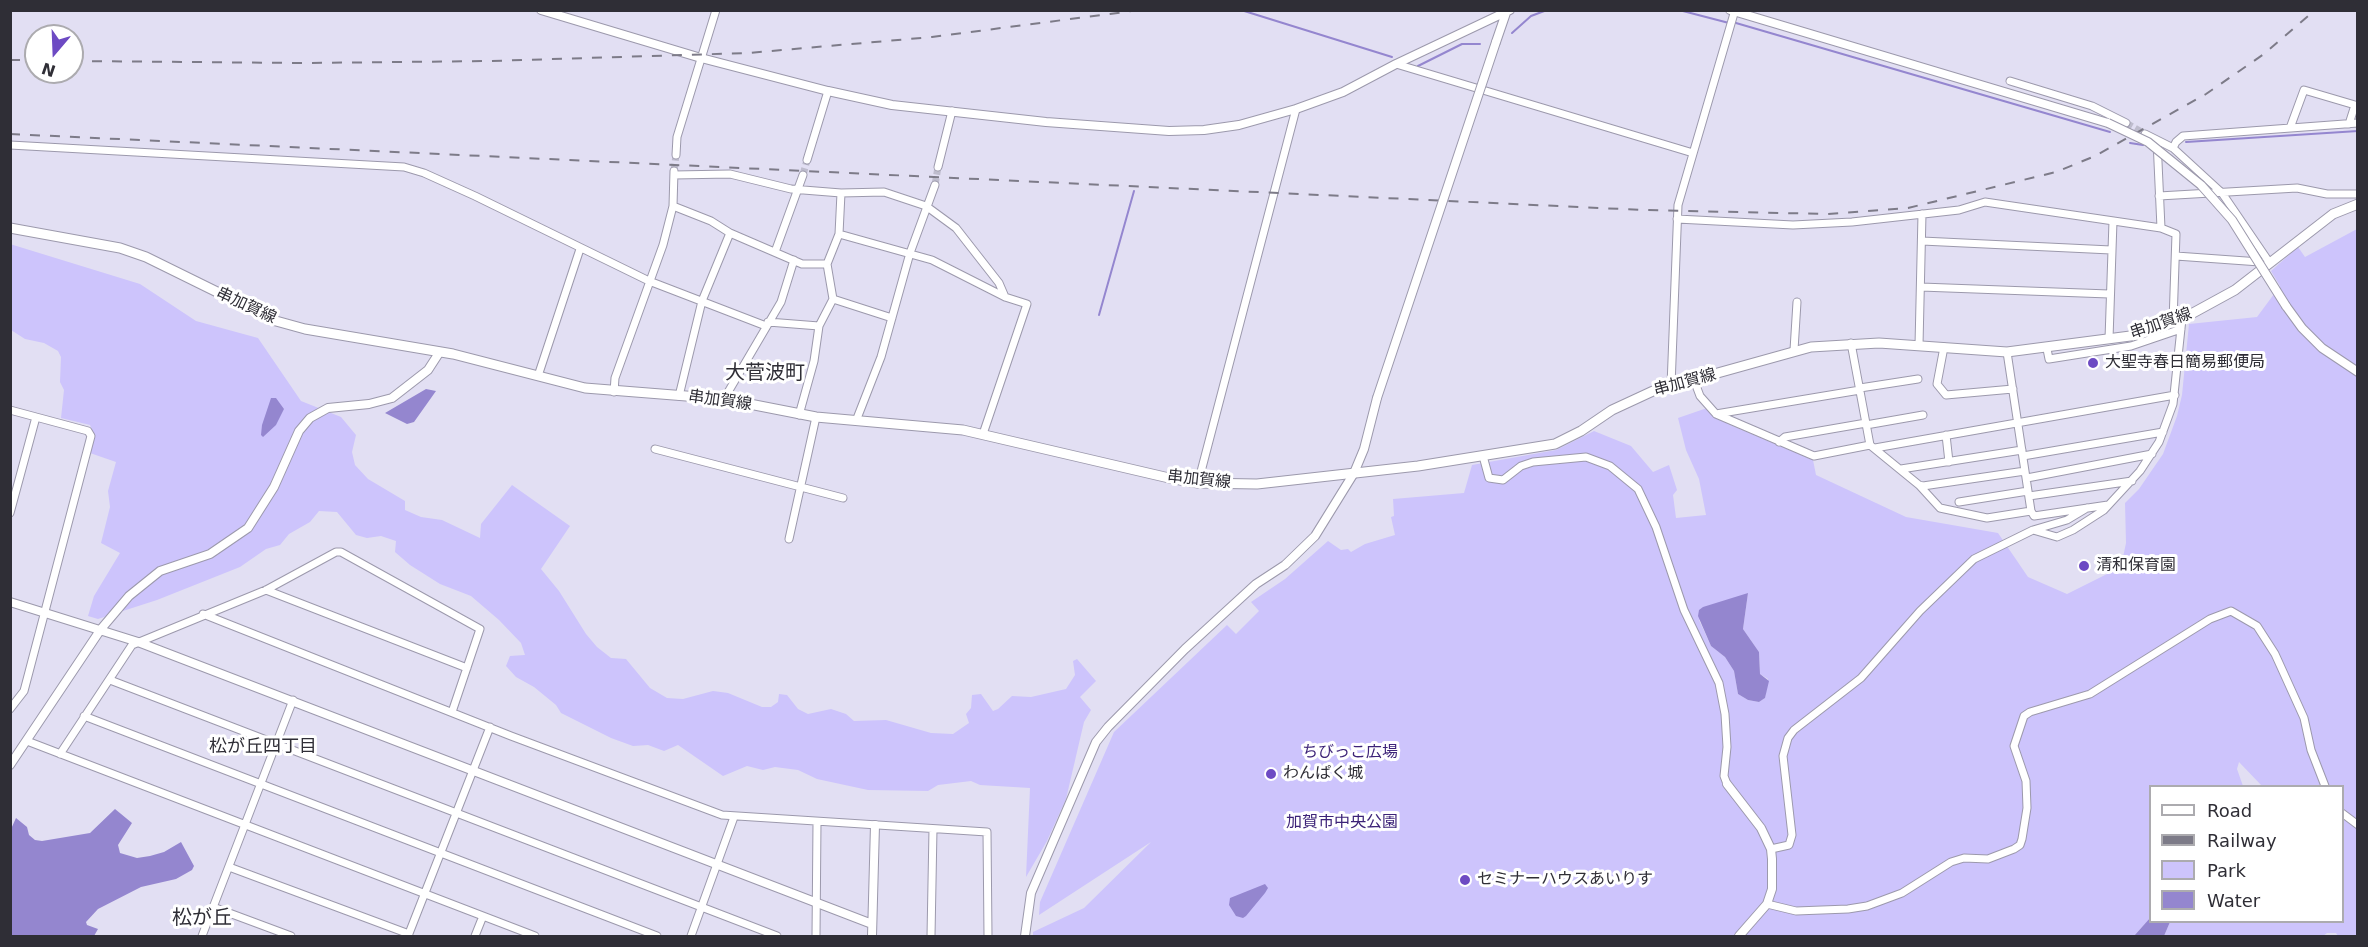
<!DOCTYPE html>
<meta charset="utf-8">
<style>
body{margin:0}
#map{position:relative;width:2368px;height:947px;overflow:hidden;background:#e2dff3;font-family:"DejaVu Sans",sans-serif}
canvas{display:block}
.frame{position:absolute;inset:0;border:12px solid #2f2e36;pointer-events:none}
.legend{position:absolute;left:2149px;top:785px;width:195px;height:138px;box-sizing:border-box;background:#fff;border:2px solid #acabaf;margin:0;padding:8px 10px;list-style:none;font-size:18px;color:#2f2e36}
.legend li{display:flex;align-items:center;gap:12px;height:30px}
.legend b{width:30px;border:2px solid #acabaf}
.north{position:absolute;left:24px;top:24px;width:60px;height:60px;box-sizing:border-box;background:#fff;border:2px solid #acabaf;border-radius:50%;rotate:199deg;font-size:16px;font-weight:700;line-height:24px;text-align:center;color:#2f2e36}
.north::after{content:'';display:block;margin:auto;width:21px;height:27px;background:#6d4ac3;clip-path:polygon(50% 0,100% 100%,50% 72%,0 100%)}
</style>
<div id="map">
<canvas width="2368" height="947"></canvas>
<div class="frame"></div>
<ul class="legend">
<li><b style="height:8px;background:#fff"></b>Road</li>
<li><b style="height:8px;background:#7d7b88"></b>Railway</li>
<li><b style="height:16px;background:#cdc4fc"></b>Park</li>
<li><b style="height:16px;background:#9486cf"></b>Water</li>
</ul>
<div class="north">N</div>
</div>
<script>
const ctx = document.querySelector('canvas').getContext('2d');
ctx.lineJoin = 'round';
function fill(path, color) { ctx.fillStyle = color; ctx.fill(path, 'evenodd'); }
const poly = rows => new Path2D(rows.map(r => 'M' + r).join(''));
function stroke(path, color, width, dash) { ctx.strokeStyle = color; ctx.lineWidth = width; ctx.lineCap = dash ? 'butt' : 'round'; ctx.setLineDash(dash || []); ctx.stroke(path); }
function write(font, color, halo, rows, align = 'center') {
  ctx.font = font + ' "DejaVu Sans","Noto Sans JP",sans-serif'; ctx.lineWidth = 6; ctx.setLineDash([]); ctx.textBaseline = 'middle'; ctx.strokeStyle = halo; ctx.fillStyle = color; for (const [text, x, y, turn = 0] of rows) {
    ctx.save(); ctx.translate(x, y); ctx.rotate((+turn || 0) * Math.PI / 180); ctx.textAlign = isNaN(turn) ? turn : align; if (halo) ctx.strokeText(text, 0, 0); ctx.fillText(text, 0, 0); ctx.restore();
  }
}
fill(poly([
 [2357,229,2357,936,2338,936,2336,933,2327,933,2323,936,2164,936,2170,922,2342,922,2342,786,2262,786,2239,762,2237,769,2243,786,2150,786,2150,918,2134,936,1033,936,1033,932,1084,908,1151,842,1039,915,1040,902,1114,732,1227,625,1236,634,1259,611,1251,602,1285,579,1328,541,1341,550,1348,549,1351,552,1365,544,1395,535,1391,517,1394,516,1393,499,1464,493,1472,465,1556,450,1594,431,1631,446,1653,472,1669,465,1677,490,1673,495,1676,518,1706,515,1699,479,1686,450,1678,418,1707,408,1728,424,1813,460,1816,475,1906,517,1998,533,2028,577,2067,594,2121,567,2126,543,2125,503,2139,489,2163,454,2177,416,2182,395,2189,324,2257,317,2280,286,2271,271,2298,247,2305,257],
 [1748,593,1743,629,1759,652,1760,674,1768,679,1765,698,1759,702,1748,700,1738,694,1734,671,1725,657,1711,646,1699,620],
 [10,244,140,284,196,321,258,338,301,401,341,417,356,435,352,452,355,465,368,479,405,501,405,510,421,517,442,520,480,538,481,524,512,485,570,526,541,569,559,591,586,634,597,647,611,658,626,659,650,688,667,698,683,699,713,691,728,693,762,707,771,707,778,702,779,694,787,695,798,709,808,714,831,709,846,714,854,721,886,720,931,733,953,734,969,723,966,714,971,708,972,695,981,694,993,711,998,709,1012,696,1031,697,1066,689,1075,675,1073,661,1077,659,1096,681,1080,697,1091,710,1084,722,1066,799,1047,841,1026,877,1030,788,980,785,971,781,938,785,928,791,868,790,817,779,798,770,775,767,763,770,747,766,723,776,678,745,664,751,648,745,633,746,611,738,561,713,556,705,534,687,516,677,506,666,510,656,525,655,521,643,499,620,471,596,440,584,410,565,395,552,396,541,381,536,367,538,356,535,337,512,319,511,310,522,289,534,280,545,266,549,240,567,157,600,98,619,88,616,94,596,120,553,101,543,110,507,108,491,116,462,90,453,94,435,90,425,61,418,64,390,60,382,61,357,58,351,44,343,25,339,11,330]
]), '#cdc4fc');
fill(poly([
 [426,389,436,391,414,422,407,424,385,413],
 [271,398,276,398,284,409,276,425,263,437,261,435,262,425],
 [1748,593,1743,629,1759,652,1760,674,1769,681,1765,698,1759,702,1748,700,1738,694,1734,671,1725,657,1711,646,1698,616,1699,610,1703,607],
 [115,809,132,823,118,845,120,853,137,858,150,856,164,852,181,842,194,866,192,870,176,879,141,887,98,909,86,922,87,925,98,929,94,936,11,936,11,829,16,818,27,827,29,835,35,840,42,841,90,833],
 [1265,884,1268,888,1265,893,1246,916,1243,918,1236,916,1229,905,1230,898],
 [2150,918,2150,922,2170,922,2164,936,2134,936]
]), '#9486cf');
stroke(poly([
 [1241,10,1392,57],
 [1679,10,1729,23],
 [1736,23,2110,132],
 [1512,33,1531,16,1547,10],
 [1418,66,1462,44,1480,44],
 [2186,142,2358,131],
 [2130,143,2143,145],
 [1099,315,1134,191]
]), '#9486cf', 2);
stroke(poly([
 [2126,123,2145,134],
 [674,171,676,155],
 [803,175,807,160],
 [935,185,938,167]
]), '#bebccd', 7, [7, 3.5]);
const minor = poly([
 [1396,64,1693,153],
 [2010,81,2092,106,2126,123],
 [2290,128,2304,90,2355,105,2349,124],
 [2145,134,2173,148],
 [2157,140,2161,228],
 [10,145,404,167,424,173,475,196,649,281,766,326],
 [676,155,677,137,716,10],
 [807,160,828,91],
 [938,167,952,111],
 [674,175,730,174,791,189,841,193,839,234,827,264,833,299,892,318],
 [841,193,884,192,926,206,956,228,999,283,1005,297,1027,304,983,434],
 [2159,196,2297,188,2327,194,2358,194],
 [673,206,711,221,730,233],
 [1677,219,1793,225,1852,222,1959,210,1985,202,2161,228,2176,234,2173,322],
 [839,234,932,260,1005,297],
 [1922,241,2111,250],
 [775,252,803,175],
 [2176,256,2260,262],
 [2269,262,2222,193,2173,148,2176,142,2183,136,2358,123],
 [1921,287,2109,294],
 [768,322,819,326],
 [2109,339,2113,221],
 [1851,343,1870,445],
 [1919,345,1922,214],
 [1944,347,1937,384,1946,395,2013,389],
 [2047,349,2049,359,2131,346,2181,329],
 [1794,350,1797,302],
 [2007,352,2031,511,2034,516,2108,505],
 [538,376,580,249],
 [1694,380,1700,396,1716,414,1814,456,1870,445,1919,485,1923,486,2025,471],
 [1671,386,1678,205,1735,10],
 [1860,388,1918,379],
 [614,392,615,378,663,245,673,206,674,171],
 [679,396,702,301,730,233,802,264,827,264],
 [724,399,781,302,794,260],
 [10,410,88,431,91,436,24,691,10,709],
 [1716,414,1860,390],
 [799,415,814,361,819,326,833,299],
 [856,421,881,357,910,253,935,185],
 [1866,425,1923,415],
 [1946,435,1949,462],
 [1779,442,1785,437,1866,423],
 [1875,448,2175,395],
 [655,449,843,498],
 [1483,456,1489,478,1503,480,1521,466,1533,462,1586,457,1610,466,1638,489,1656,527,1684,610,1719,683,1725,714,1727,747,1724,776,1727,784],
 [2023,456,2163,432],
 [1901,469,2022,450],
 [2027,478,2152,454],
 [1198,483,1296,109],
 [1919,485,1940,508,1987,518,2031,511],
 [2029,496,2132,481],
 [1959,502,2028,491],
 [10,513,36,417],
 [2033,530,2067,520,2087,508],
 [789,539,816,417],
 [266,590,467,668],
 [203,614,511,736,722,815,987,832,988,936],
 [110,680,777,936],
 [84,716,657,936],
 [27,741,535,936],
 [60,754,132,645,266,590,336,552,341,552,480,629,452,712],
 [2342,813,2358,825],
 [1771,849,1789,845,1792,835,1783,756,1788,738,1794,730,1861,678,1920,611,1974,559,2033,530,2057,537,2073,530,2104,510,2140,471,2159,442,2173,404,2182,319],
 [229,867,409,934],
 [1767,904,1796,911,1848,909,1867,906,1902,893,1951,862,1964,858,1988,859,2014,849,2020,845,2022,839,2027,808,2026,781,2014,746,2024,716,2030,712,2090,694,2210,619,2231,611,2257,626,2275,654,2304,718,2311,750,2325,786],
 [213,907,291,936],
 [202,936,293,700],
 [408,936,490,727],
 [475,936,483,916],
 [691,936,734,817],
 [816,936,817,823],
 [931,936,933,829]
]);
const tertiary = poly([
 [541,10,701,58,828,91,892,105,1046,122,1169,131,1204,130,1239,125,1296,109,1343,92,1396,64,1510,10],
 [1730,10,2108,123],
 [1496,42,1507,10],
 [2286,306,2302,328,2322,348,2358,372],
 [10,602,138,642,872,924],
 [10,765,101,629,129,596,160,571,210,554,248,528,274,487,299,431,310,418,328,408,369,404,392,398,428,370,439,353],
 [1727,784,1761,828,1771,849,1772,859,1772,889,1767,904,1739,936],
 [872,936,875,825],
 [1025,936,1031,893,1096,742,1108,727,1185,649,1256,584,1285,565,1315,536,1354,473,1364,449,1377,398]
]);
const secondary = poly([
 [10,228,120,248,146,257,276,321,305,329,453,354,585,388,724,399,816,417,963,430,1169,478,1198,483,1257,484,1418,466,1555,444,1581,431,1612,410,1653,391,1811,347,1879,343,2007,352,2138,335,2182,319,2235,290,2333,214,2358,204]
]);
stroke(minor, '#9c99ac', 9);
stroke(tertiary, '#9c99ac', 10);
stroke(secondary, '#9c99ac', 11);
stroke(minor, '#fff', 7);
stroke(tertiary, '#fff', 8);
stroke(secondary, '#fff', 9);
stroke(poly([
 [10,60,36,60],
 [72,61,304,63,491,61,748,53,932,37,1140,10],
 [10,134,1643,210,1828,214,1908,208,2056,172,2095,156,2206,94,2264,54,2315,10]
]), '#7d7b88', 2, [10, 10]);
const tertiaryBridge = poly([
 [2108,123,2148,142,2201,185,2232,220,2286,306],
 [1377,398,1496,42]
]);
stroke(tertiaryBridge, '#9c99ac', 10, []);
stroke(tertiaryBridge, '#fff', 8);
for (const [x, y, r, color] of [
 [2093,363,6,"#6d4ac3"],
 [2084,566,6,"#6d4ac3"],
 [1271,774,6,"#6d4ac3"],
 [1465,880,6,"#6d4ac3"]
]) { const dot = new Path2D(); dot.arc(x, y, r, 0, 2 * Math.PI); ctx.fillStyle = color; ctx.fill(dot); stroke(dot, '#fff', 2); }
write('16px', '#2f2e36', '#fff', [
 ["串加賀線",246,306,25],
 ["串加賀線",2161,324,-19],
 ["串加賀線",1685,383,-15],
 ["串加賀線",720,401,8],
 ["串加賀線",1199,480,6]
]);
write('16px', '#2f2e36', '#fff', [
 ["大聖寺春日簡易郵便局",2105,363],
 ["清和保育園",2096,566],
 ["わんぱく城",1283,774],
 ["セミナーハウスあいりす",1477,880]
], 'left');
write('16px', '#3d2378', '#fff', [
 ["ちびっこ広場",1350,753],
 ["加賀市中央公園",1342,823]
]);
write('18px', '#2f2e36', '#fff', [
 ["松が丘四丁目",263,747]
]);
write('20px', '#2f2e36', '#fff', [
 ["大菅波町",765,374],
 ["松が丘",202,919]
]);
</script>
